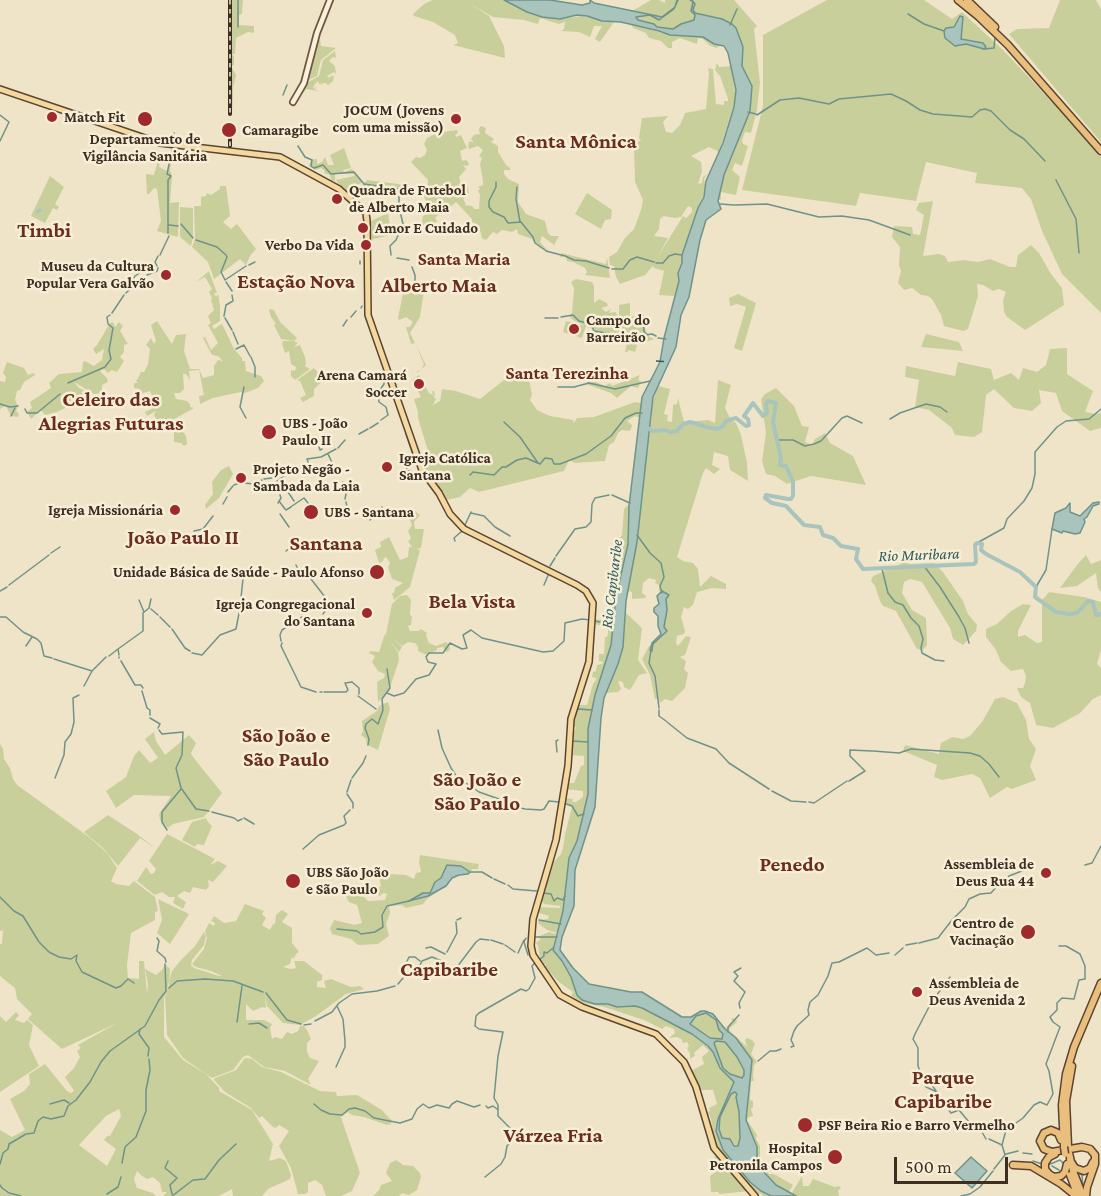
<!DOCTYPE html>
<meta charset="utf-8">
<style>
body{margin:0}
#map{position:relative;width:1101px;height:1196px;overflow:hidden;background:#f0e4c8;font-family:"Crimson Pro",serif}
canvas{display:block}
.scale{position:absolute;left:894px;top:1157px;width:114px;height:27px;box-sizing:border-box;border:3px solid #3d2e20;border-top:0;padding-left:8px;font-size:18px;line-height:21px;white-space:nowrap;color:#3d2e20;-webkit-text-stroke:4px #f7eed8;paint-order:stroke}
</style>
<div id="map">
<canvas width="1101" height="1196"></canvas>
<div class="scale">500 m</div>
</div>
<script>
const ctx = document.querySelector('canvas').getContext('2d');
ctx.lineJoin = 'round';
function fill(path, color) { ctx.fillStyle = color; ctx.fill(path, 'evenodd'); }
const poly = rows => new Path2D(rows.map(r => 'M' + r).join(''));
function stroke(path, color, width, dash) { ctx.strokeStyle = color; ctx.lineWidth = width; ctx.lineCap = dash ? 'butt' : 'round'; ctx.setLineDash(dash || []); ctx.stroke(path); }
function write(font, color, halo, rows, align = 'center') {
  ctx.font = font + ' "Crimson Pro",serif'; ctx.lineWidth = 5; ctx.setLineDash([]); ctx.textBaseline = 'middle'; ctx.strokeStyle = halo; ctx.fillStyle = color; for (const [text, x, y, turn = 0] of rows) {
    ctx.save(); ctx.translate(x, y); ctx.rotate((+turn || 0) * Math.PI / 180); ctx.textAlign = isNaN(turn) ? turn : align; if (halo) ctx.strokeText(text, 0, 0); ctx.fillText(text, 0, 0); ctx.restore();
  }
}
fill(poly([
 [231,0,243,0,242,14,239,15,239,25,254,26,254,33,248,32,236,38,235,54,231,54,234,56,234,65,231,66,236,75,233,88,233,113,230,66],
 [433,0,504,0,527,12,542,17,560,19,582,16,614,22,600,42,595,39,602,26,594,26,590,37,579,32,561,31,564,29,565,22,559,24,540,18,538,24,524,20,493,17,470,4,489,16,504,46,505,58,453,45,458,43,455,35,433,22,414,16,413,14,424,4],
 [651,0,659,0,665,3,665,0,690,0,693,2,691,11,695,15,694,20,681,24,673,29,657,27,654,24,638,20,632,11],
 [692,0,734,0,757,26,754,29,760,83,757,110,751,133,745,132,742,140,743,144,748,146,742,166,735,163,732,170,740,177,736,195,721,192,721,199,718,201,724,175,750,111,752,86,742,66,738,33,736,28,727,21,731,19,727,21,695,13,693,10,695,2],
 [827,0,924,0,952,19,962,12,1003,50,1091,143,1101,155,1101,313,1062,274,1042,231,1031,199,1022,188,975,183,977,173,926,162,916,201,860,193,856,206,742,190,763,106,763,35],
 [1060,0,1096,0,1101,9,1101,142,1009,34,1017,29,1049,28],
 [632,25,670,35,703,37,718,45,722,45,716,48,709,45,703,39,698,38,697,44,680,38,672,42,672,48,668,48,661,41,649,38,646,33,633,28],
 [316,40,320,40,321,46,336,48,321,60,317,76,306,81],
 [335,51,336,58,333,57,329,61,335,66,336,74,334,72,327,76,329,78,331,76,334,76,333,81,328,85,326,83,319,84,318,81,316,83,313,87,314,89,316,86,315,90,318,90,318,91,306,89,295,104,295,101,305,84,319,76,323,60],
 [717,63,719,67,731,66,736,98,719,152,709,147,691,156,701,162,702,171,698,184,702,183,703,177,707,174,704,179,706,189,682,255,682,263,678,273,679,281,674,296,659,295,664,271,654,268,653,266,645,275,620,284,616,277,614,266,610,265,609,257,617,252,625,238,634,229,641,210,643,200,635,182,634,144,641,140,639,138,642,118,668,116,663,122,666,132,672,133,680,125,685,113,706,109,709,73,708,68,713,69,716,104,724,105,724,101,728,101,728,99,720,76,715,70],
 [688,206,692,208,692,212,686,218,683,216,657,258,668,238,654,236,659,229,660,219,664,216,675,218,681,217],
 [481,126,486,128,485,133,494,139,491,142,498,146,498,152,506,165,510,168,510,170,504,170,504,174,508,179,519,184,518,202,526,214,545,221,548,233,551,236,559,236,554,245,542,236,540,242,550,253,539,247,532,239,518,234,517,229,512,232,502,230,497,234,493,232,486,240,482,238,479,226,472,222,472,219,456,202,443,213,441,212,435,218,437,221,426,233,420,233,423,216,426,214,427,204,423,194,418,191,427,192,428,180,411,162,416,157,420,158,425,155,427,150,424,144,427,138,437,133,457,130,458,133,455,135,456,137,461,135,467,148,460,151,462,161,466,160,469,163,468,166,463,165,466,169,459,177,461,185,467,185,469,193,466,194,468,196,463,199,466,204,464,205,472,206,475,209,479,209,480,195,478,191,480,189,478,187,483,185,483,181,480,164,482,158,479,156,483,150,478,146,469,149,468,144,470,141,474,143,471,139,474,135,480,134,479,129],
 [172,147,174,147,170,170,172,176,170,203,179,202,178,237,157,231,161,221,157,189,154,188,149,194,147,194,146,174,154,175,160,153,162,154,159,167,167,171],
 [344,148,351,168,343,170,344,172,352,169,363,182,347,190,339,185,336,180,354,176,354,174,335,174,335,181,331,180,330,175,324,173,325,171,321,168,315,170,309,166,311,160,317,159,317,164,322,162,325,157,328,165,334,165,330,155],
 [50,176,64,187,55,204,59,207,57,210,53,208,45,223,31,216],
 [367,180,406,185,406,190,400,190,399,206,404,224,398,235,396,234,403,224,398,205,398,191,374,189,368,191,358,189],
 [220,186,226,186,230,216,223,222,231,229,237,224,256,249,250,256,246,265,240,259,214,279,208,262,192,247,195,239,194,206,201,206,201,197,206,196,207,193,211,195,220,189],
 [587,193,612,210,611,219,605,220,601,229,575,214],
 [933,201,923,256,939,254,945,256,948,262,964,260,978,262,990,259,1010,267,1016,267,1018,255,1031,245,1039,253,1051,274,1062,288,1064,305,1025,330,1007,317,1004,312,1003,300,1006,292,999,289,993,291,983,285,977,284,978,296,968,329,963,331,944,326,941,315,932,299,928,296,921,295,912,288,904,290,898,283,901,271,899,265,900,247,892,237,894,226,912,227,913,234,920,235,924,215,916,210,919,203],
 [180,207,193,208,193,237,191,246,180,237],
 [388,213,391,235,369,240,369,222],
 [561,253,606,264,607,257,610,278,585,275,587,272,585,268,573,262,567,261,566,256,560,257],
 [209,271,217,293,214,293,216,297,218,294,220,305,220,321,212,326,214,329,222,324,234,349,242,358,242,361,245,361,246,371,261,376,264,381,258,388,245,393,241,392,213,398,200,404,199,396,204,395,199,370,189,371,190,380,186,374,183,374,184,389,180,393,174,393,176,399,187,401,190,404,190,407,194,408,169,422,180,428,186,436,187,444,184,446,181,443,174,442,174,432,170,427,164,430,160,426,154,415,156,411,147,416,145,412,158,406,160,403,156,405,150,391,139,394,139,389,134,388,134,383,138,383,136,381,138,378,141,372,144,372,148,364,150,349,146,345,151,338,154,344,156,341,151,325,157,321,172,344,176,335,186,334,184,351,190,369,199,369,203,378,214,375,214,366,218,360,223,361,218,356,212,355,203,338,205,337,211,350,218,343,208,325,211,323,208,316,214,310,211,300,212,298,209,292,212,289,205,277,196,282],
 [576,279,592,282,594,286,594,303,599,299,607,303,608,306,601,308,606,312,611,309,609,313,616,312,619,320,619,305,630,303,630,317,636,316,641,319,648,336,654,339,646,342,639,339,635,352,629,350,627,352,625,352,627,343,623,341,622,336,594,334,592,329,586,326,582,338,563,332,566,321,585,326,573,320,569,316,572,313,574,288,571,282],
 [404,288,424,291,420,317,410,333,426,365,417,373,417,371,421,370,424,364,415,343,411,344,406,327,410,327,413,322,406,317,399,320,398,318],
 [738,294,756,303,742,351,734,348,746,307,737,304,730,306,729,298],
 [270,309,274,310,280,322,297,338,294,341,298,343,294,347,300,345,305,357,306,364,305,366,310,369,295,380,291,376,291,370,295,371,296,367,291,364,289,351,285,353,282,344,283,341,294,341,281,339,274,325,276,324,271,317,269,310],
 [113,322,115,327,119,322,123,326,120,331,128,344,124,345,124,352,120,357,124,361,117,372,112,370,108,373,104,369,100,371,107,378,108,382,102,385,102,393,94,394,74,382,79,388,86,391,81,400,69,401,65,408,57,412,45,415,41,410,31,419,27,412,32,408,30,402,51,388,49,383,59,374,82,372,83,362,85,361,94,366,102,360,104,349,96,354,93,349,97,345,110,323],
 [926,334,959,342,963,351,921,347],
 [1067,348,1067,374,1093,391,1085,412,1096,414,1101,413,1101,428,1090,431,1062,411,1056,393,1039,390,1041,403,1032,411,1014,408,994,389,986,395,982,432,974,437,955,435,952,428,929,410,915,407,919,380,905,377,906,366,955,376,958,362,991,369,994,380,1011,373,1019,380,1023,368,1037,372,1046,365,1050,349],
 [7,362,24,368,28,375,34,373,35,375,24,382,20,390,17,391,15,400,18,406,16,411,19,414,18,417,11,416,6,406,1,408,0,410,0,381,5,382,6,377,3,373],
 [314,368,324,380,314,389,314,396,303,402,300,398,306,395,300,381,297,380],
 [519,368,529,380,532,394,530,400,537,410,550,416,573,420,574,423,577,418,594,417,635,402,641,403,640,418,635,416,627,421,632,425,631,429,629,431,622,430,618,433,614,442,609,445,605,461,575,463,569,460,564,471,479,492,470,488,460,497,446,500,422,464,431,461,418,418,418,412,414,399,421,397,412,380,419,375,429,393,433,395,432,391,434,391,435,395,433,396,436,399,433,405,440,401,442,389,456,391,480,399],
 [640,375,638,380,641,381,638,388,631,386,617,398,611,393,586,384,587,382,596,382,605,386,610,383,612,386],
 [718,380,731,385,725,408,731,420,736,423,741,435,747,463,748,481,730,470,728,456,714,452,712,465,720,469,714,474,706,468,703,473,677,557,683,561,693,563,698,569,700,587,711,576,726,584,726,589,712,588,697,592,693,605,688,609,684,607,681,617,685,631,684,634,677,636,676,643,678,646,686,636,691,637,685,655,680,657,686,661,684,669,688,673,685,688,672,701,665,699,660,703,658,699,655,699,650,675,642,659,649,646,651,646,650,650,655,642,665,633,664,627,667,610,666,599,662,592,659,591,659,585,655,583,656,580,649,578,643,583,642,593,646,596,645,598,632,599,632,592,628,591,637,542,640,501,652,416,652,403,658,386,670,389,664,414,668,415,667,421,672,422,673,405,677,404,678,398,684,422,708,420,715,423],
 [776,388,794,406,802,426,809,427,805,442,812,445,815,439,825,433,830,443,853,456,866,485,811,476,787,484,775,476,766,474,762,461,766,433,761,399,765,394],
 [229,466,233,474,219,498,206,509,205,505,213,494,212,482,221,470],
 [612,495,630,503,628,542,615,606,611,645,592,708,588,729,588,794,577,841,569,858,563,911,557,933,547,930,538,923,539,920,548,919,549,916,539,913,539,907,560,908,560,906,544,904,540,899,551,865,561,854,563,848,565,834,572,807,562,802,563,798,573,799,572,802,576,802,583,797,583,791,565,789,566,783,574,783,581,766,584,765,584,756,570,755,572,731,575,731,576,727,571,726,578,705,587,705,593,684,596,680,596,678,592,677,593,672,596,671,597,665,602,664,603,662,599,661,599,654,604,654,605,637,607,637,608,633,608,627,594,624,594,619,610,621,610,601,620,563,618,555,621,548,619,539,622,535,624,509,629,504],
 [415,511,420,515,414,522,415,529,424,529,421,548,416,549,420,550,410,587,394,600,392,593,394,593,395,588,403,583,392,579,388,567,390,563,386,557,384,558,383,561,379,563,375,550,381,547,380,542,389,537,400,560,408,557,409,547,412,547,408,541,411,539,408,531,412,525,409,518],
 [1086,555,1091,564,1101,560,1101,592,1098,588,1096,573,1077,586,1060,588,1077,565],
 [905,562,910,564,934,563,943,572,963,601,968,614,977,625,976,631,963,645,953,639,950,628,922,582,910,579,904,582,902,593,912,610,926,618,927,645,923,650,917,649,896,611,883,606,880,601,875,586,871,581,873,576],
 [1049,592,1084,597,1101,602,1101,650,1097,664,1101,668,1101,695,1093,699,1080,713,1053,728,1036,725,1030,703,1021,697,1017,688,1023,688,1025,683,1026,676,1023,669,1011,671,1001,662,996,650,986,637,986,629,997,624,1011,611,1023,604,1031,605,1018,631,1018,637,1025,635,1037,643,1042,642,1042,600],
 [407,595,411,600,410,615,412,616,411,625,408,626,410,631,419,631,421,629,427,633,426,635,429,643,436,646,446,642,449,645,450,650,446,652,443,647,437,648,437,650,427,655,418,651,418,647,415,643,408,642,402,646,393,639,402,647,399,652,389,640,398,652,399,660,389,691,378,702,377,682,384,678,385,674,378,671,372,662,375,656,369,653,370,651,379,652,384,636,386,634,392,604,400,596],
 [626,613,642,628,638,660,647,673,639,675,630,690,624,687,623,682,618,681,621,689,618,692,605,693,621,657],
 [1003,697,1017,703,1026,720,1029,739,1036,749,1030,766,1036,780,1012,789,1007,787,990,798,980,778,972,774,942,780,934,777,937,765,903,751,905,745,939,754,941,743,952,737,963,739,970,736,982,722,995,699],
 [388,702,390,709,378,750,367,745,366,739,361,735,363,731,362,721,377,711,379,706],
 [154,732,156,741,165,755,189,735,196,743,191,753,193,757,222,793,204,817,173,824,168,828,160,820,159,814,171,796,134,795,116,808,106,791,126,777,134,756,139,750,150,763,158,758,145,739],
 [0,744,3,749,4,759,10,768,13,779,17,785,89,837,107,853,117,868,111,881,116,884,129,886,134,881,155,897,158,911,155,912,155,920,131,933,127,965,128,978,139,979,139,961,144,961,147,993,148,984,145,969,156,975,163,969,165,964,170,969,169,985,164,998,164,1037,183,1060,206,1074,219,1088,219,1091,252,1110,273,1144,269,1161,280,1158,286,1161,291,1175,290,1179,268,1189,262,1196,233,1196,232,1189,219,1196,163,1196,167,1192,162,1192,160,1183,153,1177,147,1179,142,1176,137,1171,134,1179,137,1188,153,1193,156,1196,0,1196,0,1130,12,1137,25,1130,10,1099,24,1091,30,1084,29,1074,45,1064,67,1091,71,1093,74,1091,65,1077,74,1068,80,1057,77,1051,81,1048,78,1045,117,1023,62,1049,28,1019,32,1014,17,999,15,988,0,976,0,944,2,944,3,930,0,931],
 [119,1109,121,1116,110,1136,107,1136,104,1140,116,1149,107,1166,79,1145,106,1116],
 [108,815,137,834,155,848,140,838,118,866,104,849,84,832],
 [206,818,208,822,212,826,204,845,197,844,195,847,182,840,192,822],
 [167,834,215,859,210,865,218,861,227,866,213,882,208,880,209,886,206,890,193,887,190,893,184,891,177,896,186,902,183,909,173,903,175,897,169,897,162,892,155,895,137,881,146,867,151,874,154,873,156,869,149,861],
 [420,855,479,864,478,869,472,869,471,873,467,875,461,874,470,872,445,870,441,878,435,882,429,893,423,893,413,901,428,896,444,887,427,899,423,904,406,908,402,905,389,906,390,913,386,924,389,936,378,944,358,945,351,939,332,934,330,928,334,920,355,925,362,923,357,905,349,902,344,893,348,885,353,885,368,901,385,900,387,894,383,893,380,896,376,894,377,893,374,890,381,886,378,871,375,869,381,867,390,874,406,875,414,879,416,873,421,872,419,862],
 [158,899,189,914,170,944,157,933,162,920],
 [245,904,264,911,262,914,266,918,262,925,270,930,273,924,275,924,276,915,282,910,288,914,282,922,292,928,292,943,299,952,296,954,294,959,292,957,290,964,283,967,291,969,296,968,294,961,304,961,322,975,322,980,317,982,317,987,326,988,324,981,331,979,351,987,360,986,364,989,346,994,316,1016,300,1025,283,1023,267,1006,265,994,266,1008,262,1007,253,1011,246,1004,246,1020,264,1020,272,1024,270,1028,272,1039,275,1037,282,1039,287,1032,292,1034,298,1031,300,1026,304,1026,307,1030,311,1039,307,1043,307,1052,310,1058,319,1061,308,1079,311,1085,285,1071,264,1067,248,1055,243,1057,233,1070,212,1078,183,1058,167,1035,165,997,172,971,180,961,195,946,204,932,206,936,204,945,192,960,191,965,194,968,219,976,230,976,222,976,211,971,196,967,192,964,204,949,207,938,205,931,209,923,214,926,215,923,211,921,214,916,224,923,236,921],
 [549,932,556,934,553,947,555,953,562,961,571,977,577,995,582,1000,595,1004,608,1004,617,1007,635,1006,642,1008,692,1034,702,1041,713,1052,720,1068,734,1082,718,1119,716,1131,723,1150,750,1182,771,1196,763,1196,760,1193,757,1195,716,1147,710,1134,713,1132,711,1119,708,1112,710,1111,709,1108,717,1104,713,1090,699,1090,691,1071,704,1064,702,1057,709,1051,703,1045,694,1053,695,1056,690,1059,690,1054,687,1048,689,1046,687,1042,683,1043,681,1039,677,1037,669,1038,675,1033,674,1029,666,1026,662,1029,644,1020,604,1007,583,1003,571,996,573,992,559,982,545,967,546,964,544,965,538,959,540,958,538,946,536,943,541,939,537,937],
 [16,1012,19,1015,15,1020,24,1023,27,1020,33,1025,29,1045,39,1066,0,1092,0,1016,6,1022],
 [706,1013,716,1020,719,1030,723,1034,723,1039,710,1038,690,1024,697,1016],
 [731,1018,736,1019,737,1022,729,1029,730,1031,747,1047,745,1040,747,1038,752,1040,755,1044,751,1054,757,1062,754,1065,753,1076,754,1081,751,1081,750,1100,753,1101,753,1107,751,1109,753,1116,749,1117,747,1120,757,1135,756,1139,760,1146,760,1160,762,1164,764,1164,763,1167,769,1174,774,1174,793,1185,789,1192,776,1185,766,1175,757,1158,757,1147,746,1120,752,1060,736,1038,722,1025,727,1028,733,1022],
 [716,1041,725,1042,737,1057,744,1070,744,1076,741,1078,730,1074,723,1068,714,1043],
 [245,1058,252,1059,262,1067,281,1072,320,1091,336,1092,337,1096,357,1095,382,1110,392,1121,391,1124,387,1125,364,1117,352,1115,348,1112,341,1117,360,1173,352,1191,341,1196,326,1196,322,1185,315,1180,308,1183,308,1192,305,1194,298,1194,291,1168,279,1146,289,1131,279,1125,276,1128,273,1127,262,1116,259,1118,251,1108,225,1092,214,1080,215,1078,236,1070],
 [735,1092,737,1094,737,1104,739,1112,740,1138,738,1146,722,1138,719,1129,720,1117,731,1094],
 [716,1156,720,1159,749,1191,720,1194,718,1192,711,1192,710,1176,722,1167,714,1157],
 [396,1160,403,1165,413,1166,420,1173,421,1177,417,1190,409,1195,402,1193,399,1196,373,1196,379,1190,381,1185,392,1181,386,1173,390,1163],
 [802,1176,803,1186,809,1186,813,1179,835,1187,839,1186,841,1188,838,1191,839,1196,794,1196,791,1194]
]), '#c9cf9b');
const water = poly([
 [504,0,550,0,582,5,590,3,590,0,594,3,662,17,675,7,677,0,678,0,674,9,659,20,650,15,636,17,638,20,654,24,657,27,673,29,681,24,694,20,695,15,691,11,693,2,690,0,692,0,695,4,693,10,695,13,722,19,732,24,736,28,743,47,742,66,752,86,750,111,724,175,718,201,721,209,706,220,700,240,689,297,681,315,676,347,653,397,637,542,626,601,623,647,618,664,604,698,601,718,595,807,575,870,574,906,562,937,560,950,573,968,589,984,631,992,642,992,682,1017,691,1017,701,1011,705,1011,713,1014,725,1029,736,1038,752,1060,746,1120,757,1147,757,1158,762,1170,776,1185,796,1196,771,1196,761,1191,750,1182,723,1150,716,1131,718,1119,734,1082,720,1068,713,1052,708,1046,692,1034,642,1008,635,1006,617,1007,608,1004,595,1004,582,1000,577,995,571,977,562,961,553,950,563,911,569,858,577,841,588,794,588,729,595,695,611,645,616,596,628,544,629,506,642,397,660,362,664,338,679,281,678,273,682,263,682,255,698,208,704,197,706,181,723,143,734,107,736,90,728,53,724,46,714,44,703,37,670,35,659,31,621,22,602,21,587,16,577,15,560,19,542,17,527,12,504,0],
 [706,1013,716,1020,719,1030,723,1034,722,1039,710,1038,690,1024,696,1016,706,1013],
 [716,1041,725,1042,737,1057,744,1070,744,1075,742,1078,730,1074,723,1068,714,1043,716,1041],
 [735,1092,737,1094,736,1097,739,1112,740,1138,738,1146,734,1146,730,1139,722,1138,719,1129,720,1117,731,1094,735,1092],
 [960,16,963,17,961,39,983,43,986,47,984,49,966,44,955,46,945,38,944,31,946,28,954,27,960,16],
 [1099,502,1099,504,1093,506,1087,517,1084,519,1085,522,1080,533,1075,534,1063,531,1062,533,1052,529,1055,513,1066,508,1070,503,1070,512,1080,516,1093,503,1099,502],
 [662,591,669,595,666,599,667,610,664,627,667,631,653,644,652,651,650,650,652,643,661,634,658,626,658,616,654,612,654,608,659,604,657,596,662,591],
 [447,865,461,866,470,872,468,874,459,875,452,878,446,886,428,896,409,901,423,893,430,893,435,882,441,878,447,865],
 [971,1157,987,1171,972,1188,955,1173,971,1157]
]);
fill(water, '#a9c4bc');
stroke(water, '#6f938a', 1.5);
stroke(poly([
 [238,0,238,27],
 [908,14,924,24,944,31],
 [730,25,737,9],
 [984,49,994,48,995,37],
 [283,95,287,85],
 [748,112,756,114],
 [0,115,9,122,0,141],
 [757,115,780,100,799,98,829,104,839,99,891,94,906,101,920,110,933,114,972,117,980,110,985,109,991,111,1010,130,1024,139,1045,161],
 [173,137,174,133],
 [298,146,305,157,312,160,311,166,314,168,323,165,331,174,354,172,364,184,399,189,399,207,403,224,396,240,390,246,391,255],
 [1056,180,1076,219,1079,253],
 [496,182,496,187,489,201,489,207,493,212,504,217,508,223,521,222,533,237,535,243,545,250],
 [517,187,516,199,520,222],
 [720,204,734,205],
 [735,205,767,204,819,217,842,216,869,220,910,235],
 [181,224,193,238],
 [169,225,178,226],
 [168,233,168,180,171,176,167,174,172,150],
 [196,240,217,247,226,255,227,257,221,272,225,280,246,266],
 [546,251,565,256,574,260,586,261,609,268],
 [160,255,169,236],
 [397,258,409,260],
 [656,263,663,263,669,256,675,254,682,255],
 [360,264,360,261],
 [249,265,255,262],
 [157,266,155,262,158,256],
 [412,267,415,275,415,291],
 [612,269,623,269,630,260,637,257,654,262],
 [147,275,157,271,158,268],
 [226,282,232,291],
 [126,293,130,289,130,285,135,276,141,272],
 [361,308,362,306],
 [112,313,124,295],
 [643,315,644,332,648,335],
 [224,316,226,305,233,301,232,295],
 [351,317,356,311],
 [561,317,573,315,579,321,591,324,594,331,630,337,652,334,656,336],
 [225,318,232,330],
 [545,318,558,318],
 [343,326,347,320],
 [233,332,238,344],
 [658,338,666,339],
 [236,349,244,345,250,356],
 [251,357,255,367,255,377],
 [68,383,105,367,111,359,109,350,113,328,108,324,107,317,110,315],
 [244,387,240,407,246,418],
 [558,387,574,387,589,383,615,389,650,381],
 [0,404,10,407,18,406],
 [25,409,27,413,37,413,60,394],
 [11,416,15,408],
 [890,419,900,413,926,404,940,407,947,412],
 [381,420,388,415,386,407,379,402,378,393,384,384,384,380,387,380],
 [504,422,520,437,538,463],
 [370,428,378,423],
 [359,434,368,429],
 [406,434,412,452],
 [778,440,793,440,805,446,814,444,821,441,842,418,847,416,862,423],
 [288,441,293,445],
 [319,447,320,450,322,449],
 [338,448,345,440],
 [328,454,336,471],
 [408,462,410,464,405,471,410,471],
 [309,465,307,459,321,457,336,449],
 [289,469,308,466],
 [470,475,473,472,494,475,502,467,506,467,517,460,526,458,540,464,545,458,552,459,554,464,560,464,586,454,611,436,625,418,636,413,642,413],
 [264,479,272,478],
 [343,482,347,489,345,499],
 [244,483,254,484,262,480],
 [234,485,242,482],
 [280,486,281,492],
 [285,489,277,481,284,476,287,470],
 [228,492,233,486],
 [288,492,294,501],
 [612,495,630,503],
 [279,501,285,509],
 [278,503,281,498,280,495],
 [223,504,227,497],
 [292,506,304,498,308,503],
 [286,510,291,507],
 [344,513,347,507,346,502],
 [379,513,383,511,382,507],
 [471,513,484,516,495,527,510,536],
 [280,514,289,527],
 [370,520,377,514],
 [465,525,471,512],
 [194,531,203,529,213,516],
 [637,535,650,553,661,563,664,577,660,586,662,593],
 [455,541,454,538,462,531],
 [977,543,1004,528,1007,519,1024,501,1032,488,1035,474,1035,452,1057,427,1066,421,1089,419,1101,409],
 [286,551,290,548,295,548,298,543],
 [51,553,60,547],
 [556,556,575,529,586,527,591,522,592,504,595,498,609,495],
 [296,565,298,569],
 [550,566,555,558],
 [924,566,940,587,959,617,965,628,969,643],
 [882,569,888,593,895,602,903,605,911,618,919,626,923,639,921,648,922,653,935,660,944,661],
 [300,571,305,576],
 [311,579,325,597],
 [9,585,49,555],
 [544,585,549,573],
 [1036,587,1046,570,1052,529],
 [0,591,7,587],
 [139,600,144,612],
 [240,607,243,579],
 [151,609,158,615],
 [323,614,330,604],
 [0,617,6,617,23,632,37,639,41,643,44,656,52,658],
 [160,617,170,627],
 [595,621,614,625],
 [172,629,185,648,190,651],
 [281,641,280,635,282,630,302,617],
 [282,643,281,646,301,687,316,692],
 [26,646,32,637],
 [118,649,143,631,143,613,149,608,151,599],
 [651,650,649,663,655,676,659,708],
 [192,653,202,655,220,635,236,629,240,608],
 [109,656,118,649,119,655],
 [119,657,119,658],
 [54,659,92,671,106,657],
 [121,661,135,685,141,685,143,688],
 [84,686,92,671],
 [142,691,147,708,150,710,150,715],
 [320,692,322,692],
 [324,692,346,692,348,690,345,683,352,682,359,688,359,694],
 [387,693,394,696,404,693,416,679,429,675,436,664,428,662,426,657,429,653,443,653,450,643,462,649,467,648,463,635,471,630,482,638,543,652,553,651,564,641,565,623,582,619,590,620],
 [358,696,376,709],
 [578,709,592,710],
 [659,710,659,716,666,721],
 [150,718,160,724,158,728],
 [667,722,687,738,716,749,729,763,769,789],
 [159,730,162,734,183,732,182,755,176,768,181,788,196,809,209,811],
 [438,730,442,748,451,768,457,777,479,792,499,799,508,805,525,809,541,810,544,809,549,801,559,802],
 [572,741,588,742],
 [368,745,369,739,365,728,366,724,372,719,378,724,383,710,382,699,390,688,387,669],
 [873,751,899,753,911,749,970,753,980,756,989,764,999,777],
 [557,752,556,741,558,740],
 [860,766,850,756,850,750,872,751],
 [55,778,64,755,65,742,71,734,74,722,73,698,79,695],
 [352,778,363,763,366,756],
 [849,781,865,771,861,767],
 [772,791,791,801,806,802],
 [347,792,351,780],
 [347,794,353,803,353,808],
 [809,802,814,803,847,781],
 [563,803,572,806,578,816,584,814],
 [212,812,234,818,238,821,242,819],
 [244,818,254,824],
 [167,830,162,822,162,812,181,789],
 [303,849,319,835,344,825,346,823,344,816,350,810],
 [1085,865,1092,863,1101,846],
 [471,872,482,872,492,878],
 [494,879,505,884],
 [508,885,513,889,537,891],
 [543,893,551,894,554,901,557,898,563,900,565,896],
 [0,897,14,911,23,916,39,942,49,952,59,957,71,959,77,955,76,961,82,972,116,988,121,986,128,979,134,983],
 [457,920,461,918],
 [539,920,561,924],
 [337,929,357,931,361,934,375,932,383,927,382,915,387,906,409,901],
 [535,937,557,937],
 [157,938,159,941,157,951,165,958,166,962],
 [526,938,524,942,528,955],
 [491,940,503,944],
 [919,943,938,938,952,920,965,907,969,899,980,894,991,893,998,885,1006,881,1009,876,1027,869],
 [505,945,515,952],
 [906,945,917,943],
 [426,948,431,947,445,954],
 [447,952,457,933,456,922],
 [518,953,524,940],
 [895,955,903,948],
 [539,960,544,956,544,952,547,953,553,948],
 [420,965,422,961,432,957,444,962,454,971,476,942,480,939,489,940],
 [403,975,403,970,409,957,415,957,420,961],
 [950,977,931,1003,915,1034,913,1039,918,1048,918,1066,926,1087,937,1092,951,1113,959,1110,969,1122,978,1125,986,1139],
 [398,984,403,978],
 [169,988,177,981,205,979,233,981,263,992],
 [266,993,287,1020,301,1024],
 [740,1008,739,1003,745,992,734,981,738,976,734,972,741,968],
 [315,1021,332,1012,339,1003,352,994,377,991,395,986],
 [237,1022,242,986],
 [249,1024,259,1023,267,1028],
 [304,1025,311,1024],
 [140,1029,139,1034,149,1048,148,1056],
 [728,1032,728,1027,739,1015],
 [791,1047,794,1046,791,1040,794,1031,797,1026,809,1015,808,1010,810,1002,818,995,828,976,832,963,839,962,867,948,876,955,889,953],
 [758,1061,770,1051,776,1051,781,1049],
 [336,1067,345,1047,345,1041,343,1019,337,1006],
 [930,1082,936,1091],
 [50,1104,64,1100,69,1103],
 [314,1104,321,1110,330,1114,342,1115,349,1109,355,1108,365,1111,374,1118,400,1123,412,1119,417,1109,423,1104,429,1108,437,1105,449,1108,452,1104,457,1101,474,1107,480,1105],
 [486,1106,488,1108,493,1106,497,1109],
 [989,1139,1002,1145],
 [1023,1153,1032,1154],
 [1006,1154,1018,1151],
 [168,1161,165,1168,177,1178,170,1185,172,1194],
 [1033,1161,1042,1164],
 [122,1163,125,1147,136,1137,146,1111,146,1090,150,1070,149,1059],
 [0,1164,3,1153,8,1149,9,1144,26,1134,34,1133,38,1121,43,1117,51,1119,64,1116,68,1106,76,1100,90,1082,101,1062,110,1051,145,1026,159,1000,166,991,165,964],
 [1048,1165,1060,1160,1064,1164],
 [1052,1166,1059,1170],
 [994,1169,1005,1155,1002,1145,1006,1130,1023,1118,1034,1105,1040,1102,1047,1105,1053,1094,1049,1071,1046,1064,1060,1027,1053,1022,1050,1017,1057,1010,1057,1003,1062,998,1074,999,1079,980,1085,979,1085,966,1080,954,1066,946,1059,946],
 [1076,1172,1082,1175,1088,1173],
 [1082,1175,1083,1189],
 [485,1177,501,1164,505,1157,507,1146,513,1140,513,1136,511,1129,498,1116,498,1105,494,1098,498,1056,503,1032,479,1029,475,1026,476,1016,479,1013,521,989,526,991,529,989,535,978,532,966,535,963],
 [0,1185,2,1188,9,1193,21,1196],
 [107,1194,118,1187,121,1177],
 [172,1196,193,1180,205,1179,219,1160,236,1144],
 [961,1196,970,1194,980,1187,993,1171]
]), '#6f938a', 1.5);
stroke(poly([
 [37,212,40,210]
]), '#a9c4bc', 3);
stroke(poly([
 [647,428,653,431,665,430,670,432,677,431,683,424,690,422,710,428],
 [712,428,718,429,723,426,726,421,736,418,746,426,749,425,748,419,744,416,753,403,763,416,767,413,766,404,768,401,776,403,773,422,781,458,780,465,786,466,793,482,793,496,791,499,788,499,766,495,765,498,772,503,786,506,804,525,820,527,823,535,833,538,841,546,858,549,856,559,863,569,974,564,976,562,975,545,977,543,982,544,981,550,986,554,1020,572,1036,587,1035,597,1056,612,1069,614,1077,613,1088,601,1093,602,1096,615,1101,614]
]), '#a9c4bc', 4);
stroke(poly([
 [656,361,669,362]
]), '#2f5d5a', 1.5, [8, 6]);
const secondary = poly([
 [293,102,304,83,317,33,330,0]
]);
const primary = poly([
 [0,89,160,143,280,157,339,189,366,213,367,221,368,315,422,470,439,493,450,514,464,529,577,585,586,591,593,603,589,662,571,719,568,766,556,840,533,919,531,946,533,955,560,995,582,1007,656,1034,684,1062,696,1087,714,1148,755,1196]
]);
const trunk = poly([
 [958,0,979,17,1008,45,1101,151],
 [967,0,995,27],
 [1061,1140,1058,1133,1051,1130,1044,1133,1040,1141,1044,1149,1052,1152,1082,1147,1090,1149,1095,1155,1095,1164,1087,1187,1086,1196],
 [1068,1146,1066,1101,1072,1066],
 [1064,1147,1062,1105,1066,1074,1074,1047,1101,983],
 [1069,1153,1073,1171,1083,1196],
 [1055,1154,1049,1157,1045,1163,1045,1169,1049,1174,1054,1177,1061,1176,1065,1172,1067,1164],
 [1070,1160,1075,1168,1084,1171,1090,1168,1093,1162],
 [1013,1165,1031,1166,1061,1184,1076,1196],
 [1070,1175,1078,1196]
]);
stroke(secondary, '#6f573f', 8);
stroke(primary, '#5b4430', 8);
stroke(trunk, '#5b4430', 9);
stroke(secondary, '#faf1dc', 4.5);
stroke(primary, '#f3d9a0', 5);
stroke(trunk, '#eabe7c', 6);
const rail = poly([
 [230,0,230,114],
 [230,146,230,139]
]);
stroke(rail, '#3d2e20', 4);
stroke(rail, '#f7eed8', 1.5, [4.5]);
const trunkBridge = poly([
 [1064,1147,1065,1154]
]);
stroke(trunkBridge, '#5b4430', 9, []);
stroke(trunkBridge, '#eabe7c', 6);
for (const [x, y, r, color] of [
 [52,117,6,"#9e2a2b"],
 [145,119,8,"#9e2a2b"],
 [456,119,6,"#9e2a2b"],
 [229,130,8,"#9e2a2b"],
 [337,199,6,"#9e2a2b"],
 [363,228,6,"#9e2a2b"],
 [366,245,6,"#9e2a2b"],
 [166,275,6,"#9e2a2b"],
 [574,329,6,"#9e2a2b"],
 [419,384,6,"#9e2a2b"],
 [269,432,8,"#9e2a2b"],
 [387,467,6,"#9e2a2b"],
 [241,478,6,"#9e2a2b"],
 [175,510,6,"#9e2a2b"],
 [311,512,8,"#9e2a2b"],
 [377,572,8,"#9e2a2b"],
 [367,613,6,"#9e2a2b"],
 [1046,873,6,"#9e2a2b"],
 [293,881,8,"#9e2a2b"],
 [1028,932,8,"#9e2a2b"],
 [917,992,6,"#9e2a2b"],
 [805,1125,8,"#9e2a2b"],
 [835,1157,8,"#9e2a2b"]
]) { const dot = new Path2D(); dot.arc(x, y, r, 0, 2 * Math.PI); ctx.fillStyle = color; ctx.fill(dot); stroke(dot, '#f7eed8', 2); }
write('bold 15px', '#3d2e20', '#f7eed8', [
 ["JOCUM (Jovens",444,110,"right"],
 ["com uma missão)",444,127,"right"],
 ["Match Fit",64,117],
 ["Camaragibe",242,130],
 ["Departamento de",145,139,"center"],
 ["Vigilância Sanitária",145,156,"center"],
 ["Quadra de Futebol",349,190],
 ["de Alberto Maia",349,207],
 ["Amor E Cuidado",375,228],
 ["Verbo Da Vida",354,245,"right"],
 ["Museu da Cultura",154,266,"right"],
 ["Popular Vera Galvão",154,283,"right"],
 ["Campo do",586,320],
 ["Barreirão",586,337],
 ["Arena Camará",407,375,"right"],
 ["Soccer",407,392,"right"],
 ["UBS - João",282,423],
 ["Paulo II",282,440],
 ["Igreja Católica",399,458],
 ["Santana",399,475],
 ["Projeto Negão -",253,469],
 ["Sambada da Laia",253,486],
 ["Igreja Missionária",163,510,"right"],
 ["UBS - Santana",324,512],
 ["Unidade Básica de Saúde - Paulo Afonso",364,572,"right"],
 ["Igreja Congregacional",355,604,"right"],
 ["do Santana",355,621,"right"],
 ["Assembleia de",1034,864,"right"],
 ["Deus Rua 44",1034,881,"right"],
 ["UBS São João",306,872],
 ["e São Paulo",306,889],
 ["Centro de",1014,923,"right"],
 ["Vacinação",1014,940,"right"],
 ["Assembleia de",929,983],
 ["Deus Avenida 2",929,1000],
 ["PSF Beira Rio e Barro Vermelho",818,1125],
 ["Hospital",822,1148,"right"],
 ["Petronila Campos",822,1165,"right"]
], 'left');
write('italic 16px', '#2f5d5a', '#f7eed8', [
 ["Rio Muribara",919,555,-2],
 ["Rio Capibaribe",612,584,-83]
]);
write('bold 18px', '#6b2e1e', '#f7eed8', [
 ["Santa Maria",464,259],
 ["Santa Terezinha",567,373]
]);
write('bold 21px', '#6b2e1e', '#f7eed8', [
 ["Santa Mônica",576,142],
 ["Timbi",44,231],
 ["Estação Nova",296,282],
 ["Alberto Maia",439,286],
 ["Celeiro das",111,400],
 ["Alegrias Futuras",111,424],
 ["João Paulo II",183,538],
 ["Santana",326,544],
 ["Bela Vista",472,602],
 ["São João e",286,736],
 ["São Paulo",286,760],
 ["São João e",477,780],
 ["São Paulo",477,804],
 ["Penedo",792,865],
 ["Capibaribe",449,970],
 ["Parque",943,1078],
 ["Capibaribe",943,1102],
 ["Várzea Fria",553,1136]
]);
</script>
